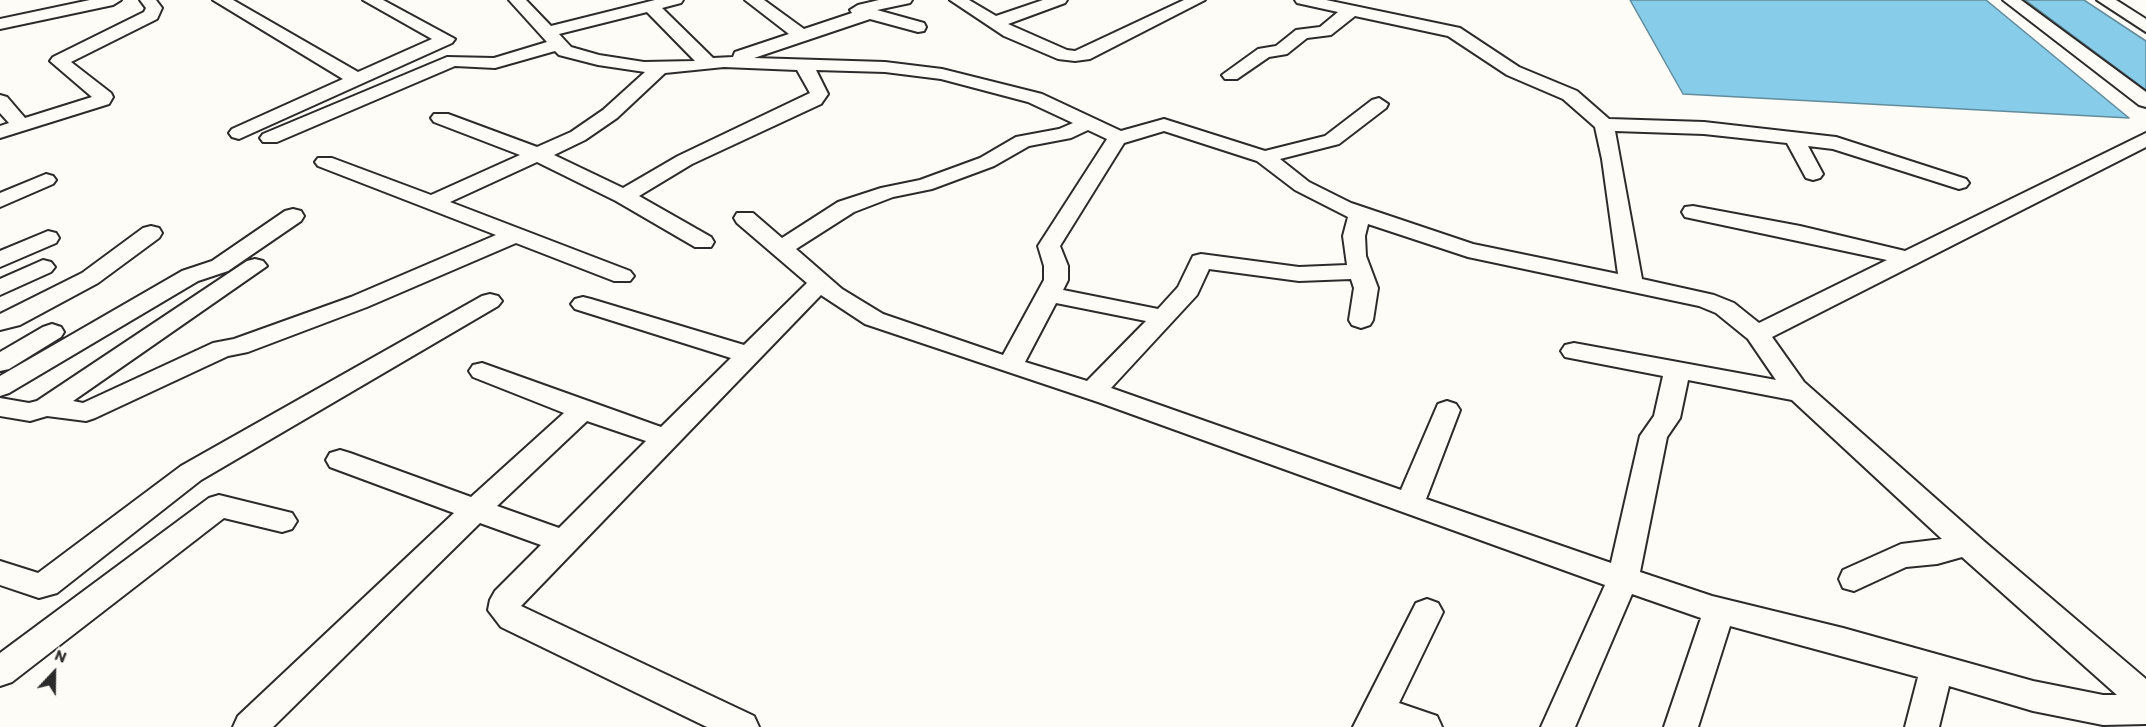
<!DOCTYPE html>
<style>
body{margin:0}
#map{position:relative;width:2146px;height:727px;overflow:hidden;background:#fdfcf7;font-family:Itim,sans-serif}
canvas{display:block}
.north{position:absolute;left:24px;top:643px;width:60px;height:60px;-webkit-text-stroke:4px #fdfcf7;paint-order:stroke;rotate:22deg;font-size:16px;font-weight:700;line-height:24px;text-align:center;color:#2b2b2b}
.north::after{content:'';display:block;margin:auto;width:21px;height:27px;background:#2b2b2b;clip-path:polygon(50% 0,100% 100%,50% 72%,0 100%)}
</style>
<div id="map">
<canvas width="2146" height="727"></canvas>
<div class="north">N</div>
</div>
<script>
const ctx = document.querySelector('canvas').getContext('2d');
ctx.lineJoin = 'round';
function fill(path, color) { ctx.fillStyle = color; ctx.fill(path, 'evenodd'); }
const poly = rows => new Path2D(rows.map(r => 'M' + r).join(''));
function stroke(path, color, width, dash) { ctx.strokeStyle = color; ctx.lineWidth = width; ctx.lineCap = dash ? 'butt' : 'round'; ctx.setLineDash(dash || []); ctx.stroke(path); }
const water = poly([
 [1630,0,1986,0,2129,118,1683,94,1630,0],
 [2025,0,2084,0,2146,41,2146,90,2025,0]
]);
fill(water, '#87cce8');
stroke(water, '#628c9c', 1.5);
const minor = poly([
 [90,0,121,0,113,5,0,29,0,19,90,0],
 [140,0,156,0,162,8,157,19,71,62,111,93,113,97,109,104,0,138,0,126,9,123,0,113,0,95,7,97,25,118,92,97,50,61,53,57,144,12,146,8,140,0],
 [213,0,233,0,358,72,432,39,363,0,383,0,455,39,452,43,239,139,232,137,229,133,232,129,343,79,213,0],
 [509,0,526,0,551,26,655,0,683,0,681,3,662,8,713,58,733,57,735,52,789,34,745,0,764,0,804,29,852,13,850,10,858,5,879,0,912,0,910,3,877,10,924,23,926,27,924,31,918,32,870,19,754,58,885,62,942,69,1042,94,1121,131,1164,119,1265,151,1325,136,1372,100,1379,98,1388,104,1386,108,1339,144,1280,159,1309,182,1351,203,1473,244,1618,274,1602,159,1595,127,1563,99,1507,75,1448,36,1355,16,1331,35,1307,38,1287,54,1269,57,1237,79,1225,79,1222,75,1258,49,1276,46,1296,30,1320,27,1338,12,1297,3,1295,0,1326,0,1460,28,1519,67,1577,91,1609,119,1704,122,1836,137,1966,179,1969,183,1966,187,1959,189,1833,149,1808,146,1823,174,1820,178,1813,180,1806,178,1787,143,1704,134,1615,131,1642,279,1714,295,1734,303,1759,323,1887,260,1685,217,1682,212,1685,207,1693,206,1800,226,1905,251,2146,133,2146,147,1772,337,1804,382,1986,543,2146,679,2146,724,2103,725,2033,711,1949,686,1939,727,1905,727,1918,677,1730,626,1698,727,1664,727,1701,618,1632,594,1575,727,1541,727,1605,585,1098,402,865,324,821,295,521,606,754,716,759,727,707,727,501,627,488,610,490,600,495,591,541,545,480,523,273,727,233,727,238,716,454,513,330,467,326,460,330,453,340,450,350,453,471,497,564,413,473,377,469,371,473,365,482,363,661,427,731,358,575,309,571,304,575,299,583,297,591,299,744,345,807,283,737,223,734,218,737,213,753,213,782,238,838,202,881,188,920,180,980,158,1016,137,1059,129,1073,123,1028,102,941,79,885,72,816,70,828,94,821,104,692,164,639,196,711,237,714,242,711,247,695,247,616,201,537,162,450,202,630,271,634,276,630,281,614,281,516,243,367,307,248,352,228,356,95,418,86,421,47,416,30,421,0,416,0,398,29,403,37,401,247,261,255,259,263,261,267,266,73,401,83,403,213,343,234,339,351,297,496,235,318,166,315,162,318,158,332,158,431,195,520,155,434,122,431,118,434,114,448,114,537,147,571,132,603,110,645,72,598,65,559,55,555,51,495,68,455,66,277,142,263,142,260,138,263,134,447,57,494,58,547,42,509,0],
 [647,12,695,61,644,62,599,55,571,47,559,34,647,12],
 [724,67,797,70,810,93,678,156,623,188,554,155,585,140,617,118,665,73,724,67],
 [1088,130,1107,139,1038,246,1044,266,1044,280,1003,355,883,314,842,289,796,249,854,212,893,197,932,189,994,166,1029,146,1071,138,1088,130],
 [1164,131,1257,161,1295,190,1348,217,1343,236,1347,265,1299,267,1201,254,1193,256,1178,287,1158,309,1063,290,1068,280,1068,266,1060,246,1124,143,1164,131],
 [1368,224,1468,257,1699,306,1716,313,1748,339,1776,380,1574,343,1565,345,1561,351,1565,357,1663,376,1654,416,1640,436,1611,563,1426,499,1460,410,1456,404,1447,401,1438,404,1401,490,1111,388,1197,295,1209,269,1299,281,1351,279,1354,288,1349,320,1352,325,1361,328,1370,325,1373,320,1378,288,1366,256,1365,236,1368,224],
 [1056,303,1146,321,1087,381,1025,362,1056,303],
 [1688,380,1792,400,1942,539,1901,544,1843,570,1839,579,1843,588,1854,591,1906,567,1937,564,1962,557,2117,695,2103,695,2033,681,1843,628,1712,596,1640,572,1667,437,1680,418,1688,380],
 [587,421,646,441,559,528,497,506,587,421],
 [950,0,969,0,996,16,1043,0,1067,0,1065,3,1008,24,1067,50,1075,51,1184,0,1205,0,1090,59,1075,61,1058,59,1004,36,950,0],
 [2003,0,2021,0,2146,92,2146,107,2139,105,2003,0],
 [2097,0,2116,0,2146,19,2146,32,2097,0],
 [46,174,53,176,56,180,53,184,0,207,0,193,46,174],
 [293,209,301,211,304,216,301,221,228,271,198,281,9,393,0,396,0,376,182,271,212,261,285,211,293,209],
 [151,226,159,228,162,233,159,238,98,283,20,325,0,330,0,314,82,273,143,228,151,226],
 [48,231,56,233,59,238,56,243,0,267,0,251,48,231],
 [43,260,51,262,55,267,51,272,0,295,0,279,43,260],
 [490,294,498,296,502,301,498,306,201,480,57,593,39,598,0,585,0,561,38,573,181,466,482,296,490,294],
 [52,324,61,327,64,332,61,337,9,369,0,371,0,352,43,327,52,324],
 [219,495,292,513,297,521,292,529,282,532,224,518,12,682,0,686,0,653,209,498,219,495],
 [1427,599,1438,603,1443,612,1399,703,1437,716,1442,727,1353,727,1416,603,1427,599]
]);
stroke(minor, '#2b2b2b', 4);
fill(minor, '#fdfcf7');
</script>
